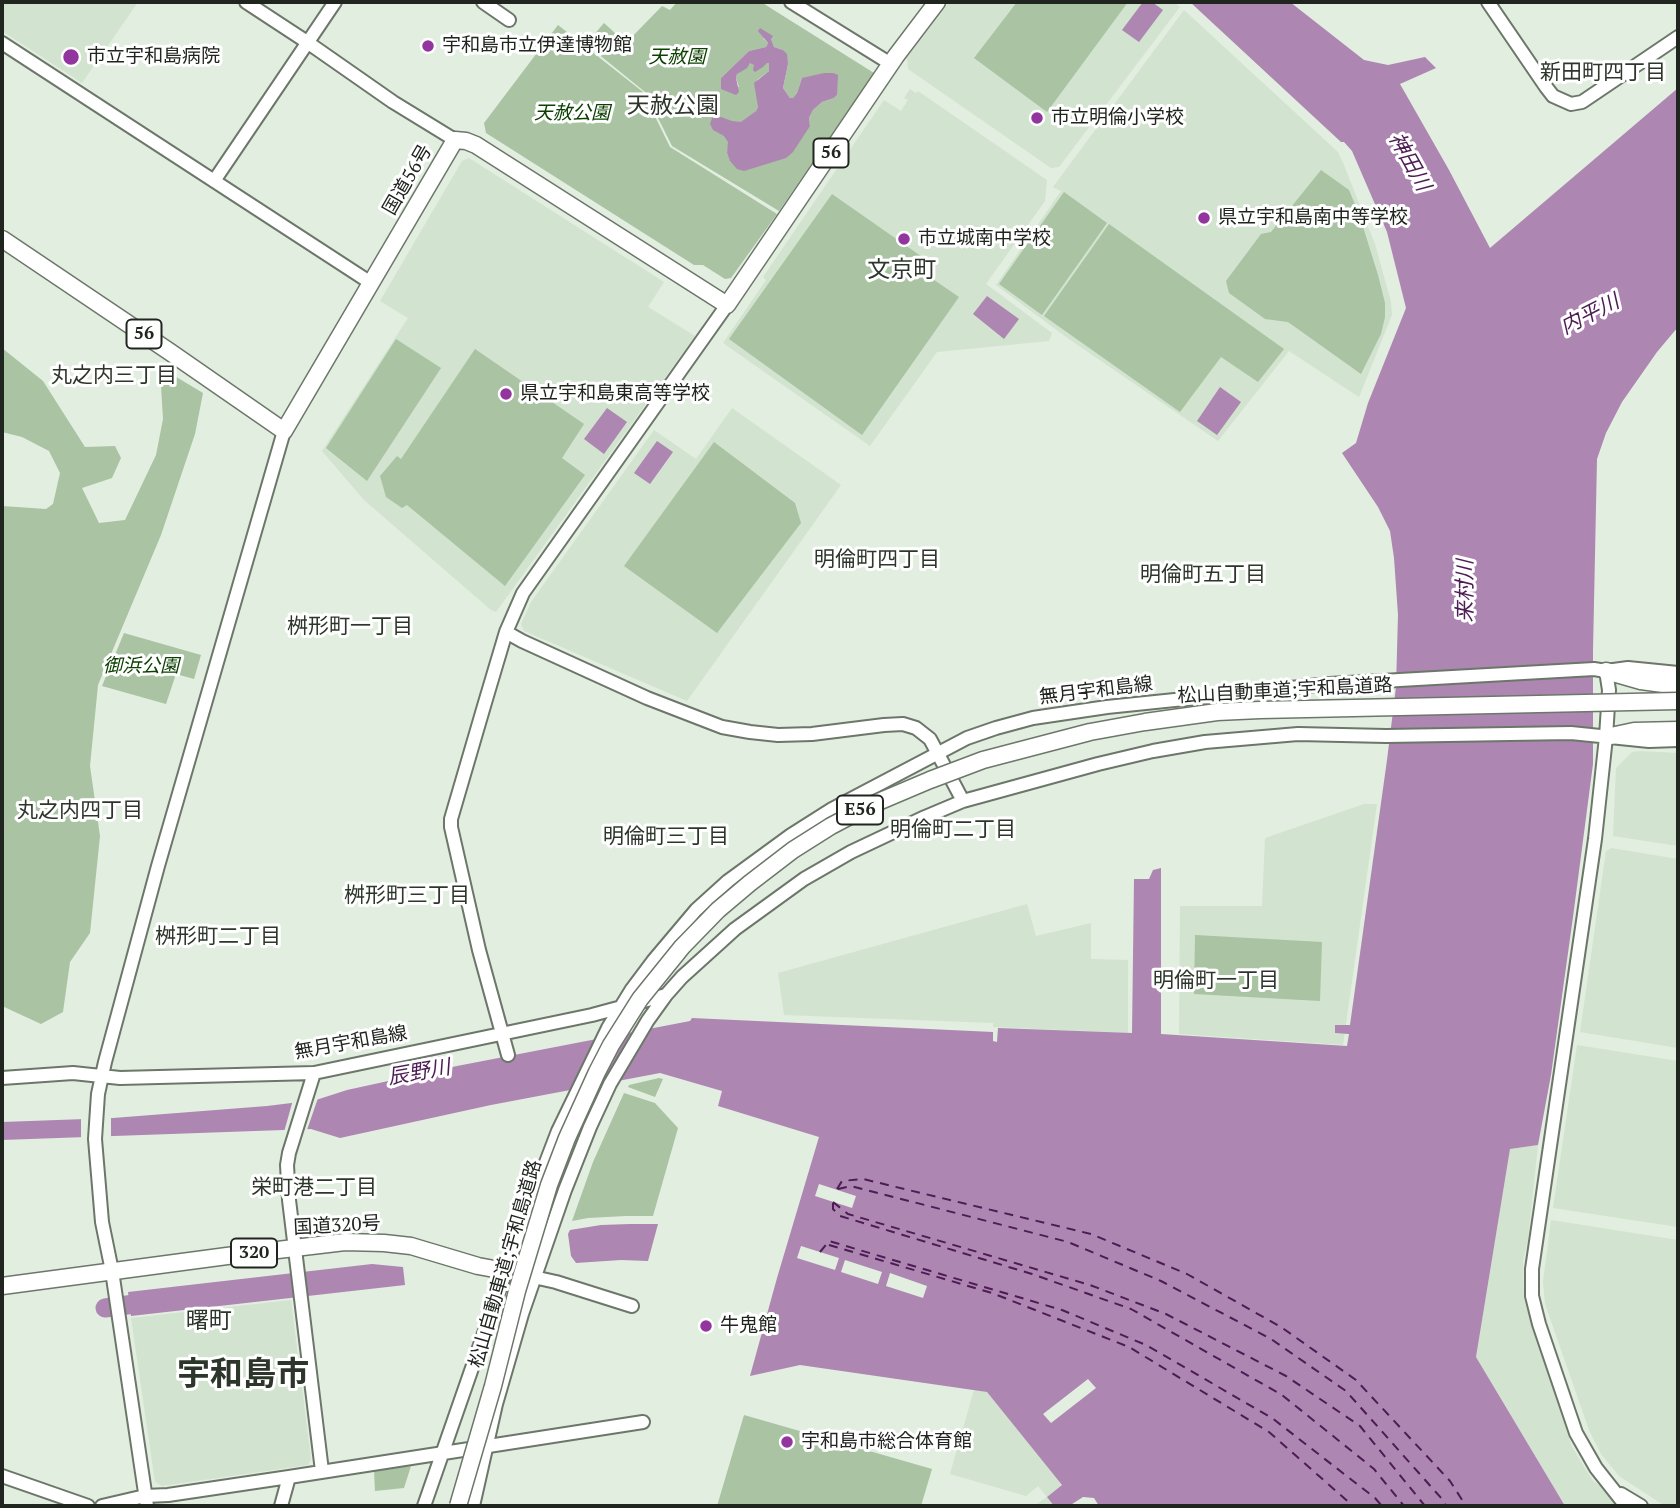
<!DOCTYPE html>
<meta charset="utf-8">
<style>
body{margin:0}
#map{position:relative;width:1680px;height:1508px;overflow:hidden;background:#e2eee0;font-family:"PT Serif",serif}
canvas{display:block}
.frame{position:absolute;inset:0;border:4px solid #20251f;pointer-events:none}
</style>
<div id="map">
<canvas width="1680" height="1508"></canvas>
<div class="frame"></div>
</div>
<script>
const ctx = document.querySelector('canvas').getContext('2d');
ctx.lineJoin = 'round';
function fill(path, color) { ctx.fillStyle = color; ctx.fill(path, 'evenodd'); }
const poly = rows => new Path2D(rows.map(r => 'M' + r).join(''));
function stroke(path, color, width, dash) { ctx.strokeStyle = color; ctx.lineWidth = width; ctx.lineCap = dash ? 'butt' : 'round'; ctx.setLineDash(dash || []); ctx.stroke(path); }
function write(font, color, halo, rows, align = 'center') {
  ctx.font = font + ' "PT Serif","Noto Sans JP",serif'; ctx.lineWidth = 6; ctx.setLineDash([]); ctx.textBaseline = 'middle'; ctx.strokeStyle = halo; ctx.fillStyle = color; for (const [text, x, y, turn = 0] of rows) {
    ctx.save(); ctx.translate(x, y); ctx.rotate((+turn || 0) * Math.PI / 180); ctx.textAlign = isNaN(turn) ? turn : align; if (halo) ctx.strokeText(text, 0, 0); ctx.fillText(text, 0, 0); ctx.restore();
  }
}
fill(poly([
 [2,2,138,2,82,83,2,31],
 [949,2,1174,2,1180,7,1059,167,1051,168,908,69,907,58],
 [1184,10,1338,152,1344,165,1375,244,1391,302,1392,315,1359,397,1289,351,1218,441,1066,337,996,285,1061,191,1053,187],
 [910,89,916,93,918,91,1047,180,1045,201,986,284,1052,333,1049,341,937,352,870,446,723,343,766,280,763,277,884,100,901,111,908,100,904,98],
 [469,158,664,282,648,307,695,336,496,612,491,610,364,500,322,451,408,318,380,301,462,161],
 [732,408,841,485,687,701,524,631,521,624,531,602,654,430,696,459],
 [1639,751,1678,753,1678,846,1613,836,1616,768,1632,752],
 [1364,804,1377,804,1343,1045,1179,1034,1180,906,1262,906,1265,838],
 [1611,848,1678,859,1678,1048,1580,1032,1606,851],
 [1027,904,1036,936,1091,923,1091,959,1128,960,1128,1033,993,1027,993,1023,784,1015,778,973],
 [1577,1045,1678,1061,1678,1227,1553,1208],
 [1538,1145,1528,1239,1523,1261,1524,1300,1572,1447,1593,1481,1631,1506,1565,1506,1476,1357,1510,1149],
 [1551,1220,1678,1240,1678,1506,1665,1506,1619,1476,1601,1454,1589,1430,1545,1304,1543,1282],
 [291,1300,311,1459,308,1465,162,1486,155,1482,131,1318],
 [974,1390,987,1392,1062,1485,1047,1497,1054,1506,1034,1506,1047,1497,1038,1486,1026,1496,950,1474]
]), '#d2e3cf');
fill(poly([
 [677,2,761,2,874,73,779,211,672,146,645,92,586,44,604,23,626,43,662,6,670,10],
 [763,38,771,39,774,47,783,50,788,64,783,88,790,98,793,98,797,93,802,78,837,95,834,98,822,102,813,110,809,118,810,126,731,162,727,153,729,142,747,119,756,111,758,107,757,80,769,71,769,63,767,62,754,65,753,63,750,63,737,74,736,78,739,87,721,78,749,51,766,47,768,43],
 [1017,2,1128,2,1047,112,974,58],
 [558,25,643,92,670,147,777,214,731,278,725,279,703,265,694,265,486,133,484,123],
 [1321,170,1349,190,1359,214,1378,275,1385,303,1385,317,1381,334,1361,374,1288,322,1265,319,1229,293,1226,281,1261,234,1271,232],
 [1064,192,1107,223,1042,315,999,284],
 [832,194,925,259,918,269,959,297,862,435,729,339],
 [1109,224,1284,349,1258,382,1221,357,1180,412,1044,316],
 [396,339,441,368,367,481,326,448],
 [2,348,43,381,85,447,115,446,121,458,112,478,82,488,99,523,125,520,156,455,163,419,161,386,173,375,203,393,195,434,161,535,98,685,90,766,100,836,90,933,70,962,63,1012,41,1024,2,1006,2,506,46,509,53,504,60,473,49,451,22,437,2,432],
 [475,349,584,424,562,458,585,475,505,586,407,505,402,508,386,497,380,476,397,456,401,459],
 [714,442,795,503,801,523,717,633,624,566],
 [124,633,201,655,194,679,176,674,166,704,102,686],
 [1195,935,1322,942,1320,1001,1194,994],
 [659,1078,663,1079,655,1097,628,1087,629,1085],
 [624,1093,655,1103,678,1128,653,1216,626,1216,588,1218,572,1221,593,1162],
 [744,1415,932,1469,921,1506,717,1506],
 [411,1466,404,1488,375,1491,374,1471]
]), '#a9c3a3');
fill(poly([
 [1143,2,1152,2,1163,10,1139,42,1122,30],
 [1190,2,1290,2,1364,60,1388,65,1425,57,1436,68,1400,84,1449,170,1490,248,1678,88,1678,327,1657,352,1622,402,1606,433,1597,459,1593,650,1593,764,1573,917,1551,1075,1538,1145,1510,1149,1476,1357,1565,1506,1099,1506,1094,1498,1083,1497,1069,1506,1054,1506,1047,1497,1062,1485,987,1392,800,1365,750,1376,777,1278,819,1137,718,1106,722,1091,660,1073,491,1105,340,1138,311,1129,2,1140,2,1122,113,1118,267,1106,316,1100,347,1090,457,1066,690,1021,692,1018,993,1032,993,1041,997,1042,998,1028,1132,1033,1134,879,1149,879,1153,870,1161,868,1161,1034,1347,1046,1349,1034,1335,1033,1335,1025,1350,1025,1387,760,1396,687,1398,615,1394,558,1390,531,1378,507,1342,453,1356,443,1368,403,1406,308,1387,232,1352,151,1344,142,1341,142],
 [760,28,773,36,771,39,774,47,783,50,787,54,788,64,783,88,790,98,793,98,797,93,802,78,824,73,833,73,838,75,837,95,834,98,822,102,813,110,809,118,810,126,793,152,786,158,744,171,737,169,730,161,727,153,728,142,724,136,713,130,710,124,712,118,721,117,732,121,741,122,756,111,758,107,754,83,769,71,769,63,767,63,763,67,755,72,753,70,754,65,750,63,747,68,737,74,736,78,739,92,736,95,721,89,721,78,749,51,766,47,768,43,758,31],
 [987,296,1019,319,1004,339,973,314],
 [1220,387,1241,402,1217,435,1197,421],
 [607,408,627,422,604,454,584,439],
 [657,441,673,452,650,484,634,473],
 [630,1224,658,1224,648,1261,621,1260,576,1263,571,1256,568,1234,570,1230,601,1225],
 [372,1264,403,1267,405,1285,131,1316,128,1292]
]), '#ad86b2');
fill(poly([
 [318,1098,307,1130,284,1132,293,1100],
 [81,1118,111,1118,111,1139,81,1140],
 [819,1184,856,1196,852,1208,815,1196],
 [801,1246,839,1258,835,1270,797,1258],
 [845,1260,882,1272,878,1284,841,1272],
 [890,1273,927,1286,923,1298,886,1286],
 [1088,1379,1096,1388,1051,1423,1043,1414]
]), '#e2eee0');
stroke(poly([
 [105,1308,156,1301]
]), '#ad86b2', 19);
stroke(poly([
 [837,1189,842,1181,863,1179,1091,1234,1187,1274,1281,1327,1356,1380,1450,1481,1466,1506],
 [838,1189,851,1186,1068,1242,1161,1281,1271,1339,1346,1391,1442,1499,1446,1506],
 [833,1202,848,1214,1090,1285,1166,1314,1286,1376,1360,1426,1425,1506],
 [833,1203,833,1209,840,1216,1032,1274,1131,1309,1282,1395,1374,1469,1404,1506],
 [829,1245,992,1293,1129,1347,1269,1432,1353,1506],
 [820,1252,829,1241,1062,1310,1146,1345,1272,1418,1375,1498,1382,1506]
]), '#4d1c54', 2, [9, 7]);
const secondary = poly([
 [246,2,307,42,393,102,455,140],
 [483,2,509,20],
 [791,2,891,64],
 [1488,2,1546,87,1553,96,1571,104,1582,102,1678,37],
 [2,43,371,283],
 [214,181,335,2],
 [506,632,522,641,647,698,722,727,750,732,778,735,812,734,884,725,903,724,916,728,930,739,963,801],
 [1606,671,1609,690,1606,737,1595,839,1532,1269,1532,1296,1539,1324,1576,1433,1596,1468,1626,1506],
 [508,1055,479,950,451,827,451,819,484,706,506,632,523,593,727,305],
 [314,1073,289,1153,287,1165,289,1200,322,1471],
 [2,1078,73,1073,120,1078,314,1073,592,1015,666,995],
 [529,1276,556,1282,632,1306],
 [2,1476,88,1506],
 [1621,1494,1641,1506],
 [102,1506,145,1496,168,1495,289,1477,643,1422],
 [147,1506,112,1271,102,1222,95,1139,98,1094,105,1062,158,866,284,431],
 [281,1506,289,1477],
 [424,1506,519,1233,558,1131,608,1028,632,989,653,961,696,910,728,881,791,835,832,809,967,738,996,728,1033,718,1107,707,1329,684,1594,669,1606,671,1628,668,1678,673],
 [473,1506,496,1404,522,1314,565,1190,590,1127,610,1084,648,1020,666,995,682,977,735,929,804,879,851,852,925,817,963,801,1098,764,1153,751,1205,742,1298,734,1386,736,1571,733,1649,741,1678,740]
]);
const highway = poly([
 [2,239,170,352,284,431,455,140,466,141,476,145,727,305,896,56,937,2],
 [1606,671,1641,681,1678,686],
 [1606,737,1634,731,1678,730],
 [2,1286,227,1256,345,1242,384,1243,411,1246,478,1266,505,1271]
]);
stroke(secondary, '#6c776a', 16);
stroke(highway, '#6c776a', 19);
stroke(secondary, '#fff', 12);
stroke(highway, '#fff', 16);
const highwayBridge = poly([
 [458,1506,493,1386,517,1291,549,1185,567,1138,597,1072,611,1045,640,999,682,947,718,910,750,883,793,850,831,826,871,805,930,780,983,760,1090,732,1145,722,1217,712,1260,710,1678,701]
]);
stroke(highwayBridge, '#6c776a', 19, []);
stroke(highwayBridge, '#fff', 16);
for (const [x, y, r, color] of [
 [428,46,7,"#92359f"],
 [71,57,9,"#92359f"],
 [1037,118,7,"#92359f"],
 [1204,218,7,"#92359f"],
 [904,239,7,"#92359f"],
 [506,394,7,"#92359f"],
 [706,1326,7,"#92359f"],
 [787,1442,7,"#92359f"]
]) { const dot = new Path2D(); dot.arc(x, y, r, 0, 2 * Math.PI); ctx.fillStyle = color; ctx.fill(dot); stroke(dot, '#fff', 2.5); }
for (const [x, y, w] of [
 [831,153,35],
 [144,334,35],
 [860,810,46],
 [254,1253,46]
]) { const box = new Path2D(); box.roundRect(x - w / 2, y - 14.5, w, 29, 5); ctx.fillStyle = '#fff'; ctx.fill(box); stroke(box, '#20251f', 2); }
write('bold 18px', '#20251f', null, [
 ["56",831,153],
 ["56",144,334],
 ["E56",860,810],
 ["320",254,1253]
]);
write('19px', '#20251f', '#fff', [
 ["宇和島市立伊達博物館",442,46],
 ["市立宇和島病院",87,57],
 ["市立明倫小学校",1051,118],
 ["県立宇和島南中等学校",1218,218],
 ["市立城南中学校",918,239],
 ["県立宇和島東高等学校",520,394],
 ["牛鬼館",720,1326],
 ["宇和島市総合体育館",801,1442]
], 'left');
write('italic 19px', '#0c4000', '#fff', [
 ["天赦園",677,58],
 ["天赦公園",572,114],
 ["御浜公園",141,667]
]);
write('19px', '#20251f', '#fff', [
 ["国道56号",408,180,-60],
 ["無月宇和島線",1096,691,-7],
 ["松山自動車道;宇和島道路",1285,691,-3],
 ["無月宇和島線",351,1043,-10],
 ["国道320号",337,1226,-3],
 ["松山自動車道;宇和島道路",506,1264,-74]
]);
write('21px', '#2d362b', '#fff', [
 ["新田町四丁目",1603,73],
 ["丸之内三丁目",114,376],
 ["明倫町四丁目",877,560],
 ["明倫町五丁目",1203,575],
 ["桝形町一丁目",350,627],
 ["丸之内四丁目",80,811],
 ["明倫町二丁目",953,830],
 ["明倫町三丁目",666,837],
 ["桝形町三丁目",407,896],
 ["桝形町二丁目",218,937],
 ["明倫町一丁目",1216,981],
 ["栄町港二丁目",314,1188]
]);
write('italic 21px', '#4d1c54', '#fff', [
 ["神田川",1409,162,61],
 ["内平川",1590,315,-27],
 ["来村川",1466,591,-90],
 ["辰野川",419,1073,-10]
]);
write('23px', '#2d362b', '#fff', [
 ["天赦公園",673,106],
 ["文京町",902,270],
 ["曙町",209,1321]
]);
write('bold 33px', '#2d362b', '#fff', [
 ["宇和島市",243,1376]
]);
</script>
